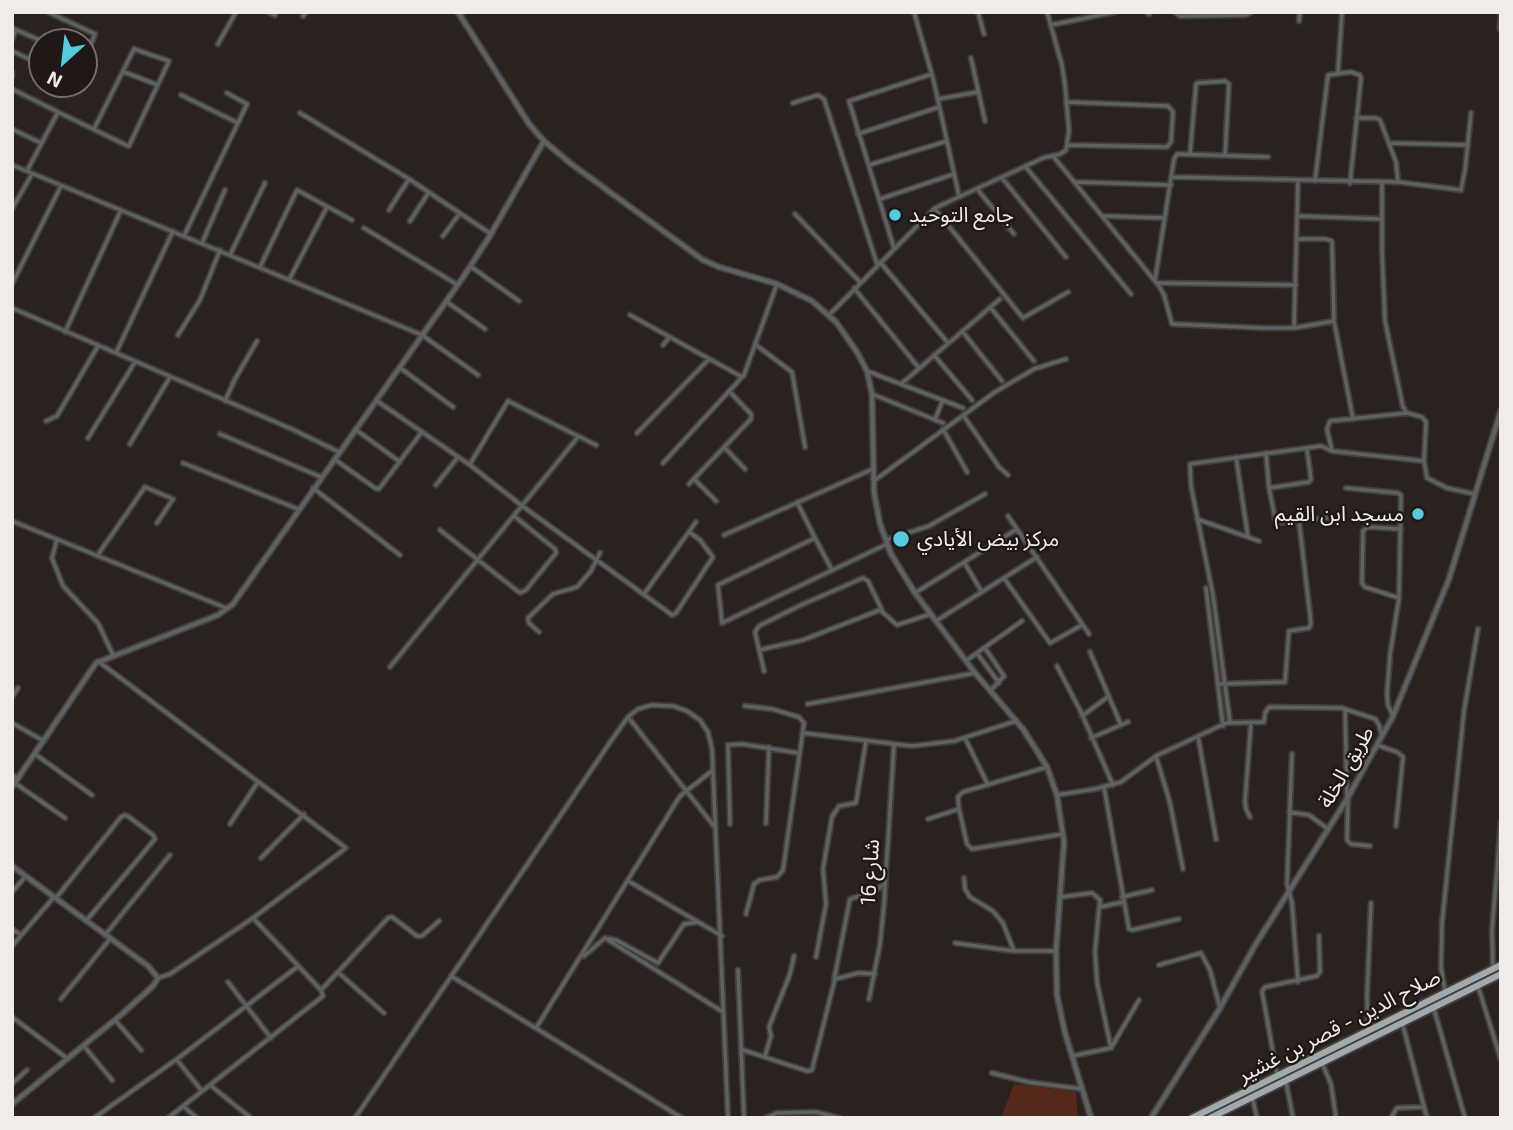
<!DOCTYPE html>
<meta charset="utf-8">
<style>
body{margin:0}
#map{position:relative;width:1513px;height:1130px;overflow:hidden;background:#29221f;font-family:"Exo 2",sans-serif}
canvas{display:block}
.frame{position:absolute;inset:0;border:14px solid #f1ecea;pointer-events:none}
.north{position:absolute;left:28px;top:28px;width:70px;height:70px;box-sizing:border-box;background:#201816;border:2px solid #746d6b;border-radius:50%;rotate:207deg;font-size:19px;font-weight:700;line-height:28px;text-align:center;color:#f1ecea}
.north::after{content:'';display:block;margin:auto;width:24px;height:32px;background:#54cadd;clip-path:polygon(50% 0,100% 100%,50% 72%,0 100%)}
</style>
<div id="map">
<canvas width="1513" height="1130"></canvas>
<div class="frame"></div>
<div class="north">N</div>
</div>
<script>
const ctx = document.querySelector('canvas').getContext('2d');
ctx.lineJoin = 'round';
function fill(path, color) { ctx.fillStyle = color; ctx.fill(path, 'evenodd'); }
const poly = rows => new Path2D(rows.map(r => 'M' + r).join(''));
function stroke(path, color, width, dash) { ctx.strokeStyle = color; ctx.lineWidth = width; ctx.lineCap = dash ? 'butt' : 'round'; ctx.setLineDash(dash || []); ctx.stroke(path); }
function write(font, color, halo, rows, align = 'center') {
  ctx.font = font + ' "Exo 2","Noto Sans Arabic",sans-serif'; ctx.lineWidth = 5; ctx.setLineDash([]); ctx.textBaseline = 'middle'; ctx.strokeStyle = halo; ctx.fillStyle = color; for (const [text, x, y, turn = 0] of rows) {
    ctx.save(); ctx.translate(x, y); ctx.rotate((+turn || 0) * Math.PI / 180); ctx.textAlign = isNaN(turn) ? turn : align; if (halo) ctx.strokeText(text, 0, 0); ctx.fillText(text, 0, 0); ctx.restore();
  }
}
fill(poly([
 [1014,1084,1076,1092,1078,1118,1001,1118]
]), '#56271b');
const minor = poly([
 [48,12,95,34,84,62],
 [269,12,275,15],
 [914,12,934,82,959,196],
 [978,12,984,34],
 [1147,12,1149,14],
 [1175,12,1180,16,1246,15,1251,12],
 [303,16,306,12],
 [1299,21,1300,12],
 [1051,25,1115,12],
 [12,28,44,42],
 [1500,29,1501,13],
 [12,39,16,30],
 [218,44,236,12],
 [12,51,42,65],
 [971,58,985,121],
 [12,72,12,76],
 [124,72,158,85],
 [1338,72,1342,12],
 [12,89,58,112,27,171],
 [181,95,238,123],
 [938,99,978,92],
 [1066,102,1168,106,1173,112,1171,142,1167,147,1068,145],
 [793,103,818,95,824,99,877,264],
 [58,112,128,146,129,146,169,61,134,49,94,129],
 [300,113,409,179,491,234],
 [12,129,41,143],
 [858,134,939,107],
 [1389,143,1468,145],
 [1190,154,1196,85,1197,83,1225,81,1229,84,1225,155],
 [1053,156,1159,286,1164,295,1172,324,1263,328,1294,328,1334,321,1332,241,1325,239,1297,239],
 [12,165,422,335,478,375],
 [869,165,947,141],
 [1025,166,1131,294],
 [1172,177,1398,182,1396,162,1380,120,1376,118,1356,118],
 [1002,178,1066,257],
 [1315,181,1328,75,1351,72,1360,75,1361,78,1350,183],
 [1074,182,1171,185],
 [1398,182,1461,190,1465,170,1471,113],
 [1382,183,1382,250,1385,321,1403,407,1407,413,1422,417,1426,422,1424,461,1427,478,1447,488,1475,494],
 [978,190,1014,234],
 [880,199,954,174],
 [12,209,32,174],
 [935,209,1023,318,1068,292],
 [389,210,409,179],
 [795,214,860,282],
 [1103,216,1165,218],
 [1297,216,1382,219],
 [410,221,429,192],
 [364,228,458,285],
 [184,236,247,104,227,93],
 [443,236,460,213],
 [202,243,225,190],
 [894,248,849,101,932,74],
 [230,255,265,183],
 [880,262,948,343],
 [470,266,519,301],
 [260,267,297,190,352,220],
 [289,280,327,207],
 [1155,280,1174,159,1177,154,1268,157],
 [1158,283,1296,285],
 [12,284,61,186],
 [854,288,919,368],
 [447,302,485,329],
 [990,307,1034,361],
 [12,308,294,430,339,452],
 [630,315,742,377],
 [829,315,935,208,1043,158,1060,154,1066,150,1069,131,1065,85,1062,65,1047,12],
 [1334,321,1353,419],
 [1294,328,1298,180],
 [962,331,1002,381],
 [65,332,121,210],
 [178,335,200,300,220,250],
 [663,345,669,338],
 [756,345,792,372,805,447],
 [116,353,173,231],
 [934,355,972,400],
 [399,367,453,407],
 [867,371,963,408],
 [901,384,1000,299],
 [872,394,943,423],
 [225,401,235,379,257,341],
 [377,401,470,465,521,505,672,615,676,613,713,557,700,540,689,532],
 [963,415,999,467,1008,475],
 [935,419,943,400],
 [46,421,57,416,98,346],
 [355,429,400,462],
 [943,429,967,472],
 [637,433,708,360],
 [220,434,321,477],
 [88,438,135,362],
 [130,444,170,377],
 [725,448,745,469],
 [1332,451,1327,429,1330,421,1407,413],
 [1266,453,1269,488,1309,482,1311,479,1307,449],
 [1236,457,1248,537],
 [334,459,375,488,379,489,421,433],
 [183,463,298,509],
 [663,463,744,375,777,284],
 [470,464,508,401,596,445],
 [694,479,716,501],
 [875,480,995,392,1034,369,1066,359],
 [689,484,751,419,751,414,730,392],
 [436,485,458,457],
 [313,488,400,555],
 [1269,488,1276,523,1327,518],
 [1346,488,1398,493,1401,495,1399,598,1390,655,1387,694,1388,705,1393,716],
 [797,502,815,538],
 [1008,516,1089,634],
 [1197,519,1259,541],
 [12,521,226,608],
 [440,530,520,593,526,590,556,553,555,549,514,516],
 [724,535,873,469],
 [57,540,52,558,63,586,98,623,113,655],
 [886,540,929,526,985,494],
 [97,556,145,487,173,499,157,523],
 [964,562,982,592],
 [832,570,815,538,718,585,722,623,887,544],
 [1004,578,1050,643,1082,625],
 [1206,588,1223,726],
 [915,593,1017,529],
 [644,594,696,522],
 [1399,598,1365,587,1362,583,1363,531,1367,527,1401,529],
 [936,621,1037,557],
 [539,632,529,623,528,618,553,594,577,587,591,571,600,553],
 [985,648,1004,676,991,690],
 [759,650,803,640,880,610,897,625,931,614],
 [1090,652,1121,725],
 [977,653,999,683],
 [967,660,1022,621],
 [98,661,346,848,253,918,170,974,158,978],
 [1057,666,1081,712,1113,785],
 [390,667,578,437],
 [764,671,755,632,759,626,801,605,863,578,868,581,882,610],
 [1219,684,1285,682,1289,631,1309,628,1311,623,1299,521],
 [12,697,18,688],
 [808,704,975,673],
 [745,706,772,709,799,717,804,723,783,870,777,877,760,880,754,884,746,914],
 [1345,710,1347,798],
 [1082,716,1109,696],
 [628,717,714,826],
 [1230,722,1213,595,1191,486,1190,464,1321,446,1332,451,1424,461],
 [12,723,44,741],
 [803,733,912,746,954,741,1016,721],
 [1198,736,1216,839],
 [965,738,988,785],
 [1091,738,1128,722],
 [1377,745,1397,752,1403,757,1396,826],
 [35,754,92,795],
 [1292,754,1287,884,1292,903,1298,982],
 [1156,756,1170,803,1183,869],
 [12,775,18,779],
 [15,783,65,818],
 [1104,787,1129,929,1132,930,1179,919],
 [1057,795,1095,789,1121,782,1156,756,1226,723,1264,722,1265,713,1269,707,1342,708,1375,719,1379,725,1382,736],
 [1348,800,1347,840,1351,844,1370,846],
 [959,809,967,844,972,849,1063,834],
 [1289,812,1309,815,1328,829],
 [1250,817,1246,809,1245,802,1251,722],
 [928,819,959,809,958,797,963,792,1047,767],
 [766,823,769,747],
 [230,824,258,782],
 [730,824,728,745,742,744,798,753],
 [261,858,304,814],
 [964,878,965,889,970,897,993,911,1003,923,1014,951],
 [630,882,722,936],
 [12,892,26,876],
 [1061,897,1092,893,1100,900,1095,951,1097,982,1111,1048],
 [1122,897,1152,890],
 [56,898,121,817,125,815,129,817,153,835,155,839,86,921],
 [1100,907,1123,902],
 [12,929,21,935],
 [105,935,170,855],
 [608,940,723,1012],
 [955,943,1014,951,1056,951],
 [12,946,54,897],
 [584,956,605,938,616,940,658,963,684,924,698,922],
 [816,957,826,904,823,869,832,817,839,806,856,803,866,741],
 [1159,965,1201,953,1210,970,1220,1008],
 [1493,969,1492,930,1501,822],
 [738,970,744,1118],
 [337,973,388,918,392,917,417,936,422,936,439,921],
 [451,976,682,1118],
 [834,980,850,899,874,892,884,884],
 [228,982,271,1038],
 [1478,986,1501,1060],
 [321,990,337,973,340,974,384,1013],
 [1445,991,1441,967,1442,923,1464,711,1478,629],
 [61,999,110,939],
 [869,999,880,944,884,905,894,745],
 [1434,1009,1465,1118],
 [12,1017,68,1059],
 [115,1020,141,1050],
 [1402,1022,1427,1118],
 [536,1028,680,796,712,771],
 [1368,1030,1367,997,1371,903],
 [84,1046,112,1080],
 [743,1050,807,1071,812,1070,835,979,859,973,875,974],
 [765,1056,771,1036,769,1027,790,974,794,956],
 [1072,1056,1111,1048,1139,1000],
 [177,1060,202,1091],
 [1322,1063,1331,1084,1336,1118],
 [992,1073,1028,1082,1082,1089],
 [1277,1075,1262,991,1265,987,1317,976,1320,972,1319,936],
 [1286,1082,1293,1118],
 [12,1084,27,1070],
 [210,1085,251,1118],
 [1252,1096,1257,1118],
 [183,1106,197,1118],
 [94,1118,177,1059,297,967],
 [168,1118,323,996,321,990,253,918],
 [355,1118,613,738,628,717,638,709,652,705,673,706,687,711,700,720,708,732,712,749,728,1118],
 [766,1118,777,1113,816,1112,839,1118],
 [1391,1118,1397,1108,1424,1107]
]);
const tertiary = poly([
 [458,12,529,124,544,141,570,163,703,260,719,267,777,284,812,301,836,322,857,352,867,371,872,394,874,492,880,524,891,554,915,593,975,673,1023,729,1047,767,1057,795,1064,842,1056,951,1057,995,1065,1033,1091,1118],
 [12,787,96,663,218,615,233,604,464,276,491,234,544,141],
 [12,866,148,966,158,978,153,986,122,1014,12,1104],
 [1151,1118,1220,1008,1254,947,1347,799,1393,716,1449,579,1501,410]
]);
const trunk = poly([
 [1192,1118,1501,965],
 [1210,1118,1501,974]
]);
stroke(minor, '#453e3b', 7);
stroke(tertiary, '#453e3b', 8);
stroke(trunk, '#453e3b', 10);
stroke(minor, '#5c6161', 3.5);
stroke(tertiary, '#5c6161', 4.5);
stroke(trunk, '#a0aaac', 6);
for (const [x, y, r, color] of [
 [895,215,7,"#54cadd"],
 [1418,514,7,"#54cadd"],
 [901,539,9,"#54cadd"]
]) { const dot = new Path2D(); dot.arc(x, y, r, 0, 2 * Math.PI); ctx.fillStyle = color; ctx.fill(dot); stroke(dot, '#201816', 2.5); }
write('21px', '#f1ecea', '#201816', [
 ["جامع التوحيد",909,215],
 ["مسجد ابن القيم",1404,514,"right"],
 ["مركز بيض الأيادي",917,539]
], 'left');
write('21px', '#f1ecea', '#201816', [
 ["طريق الخلة",1346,767,-60],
 ["شارع 16",870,872,-86],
 ["صلاح الدين - قصر بن غشير",1339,1026,-27]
]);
</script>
